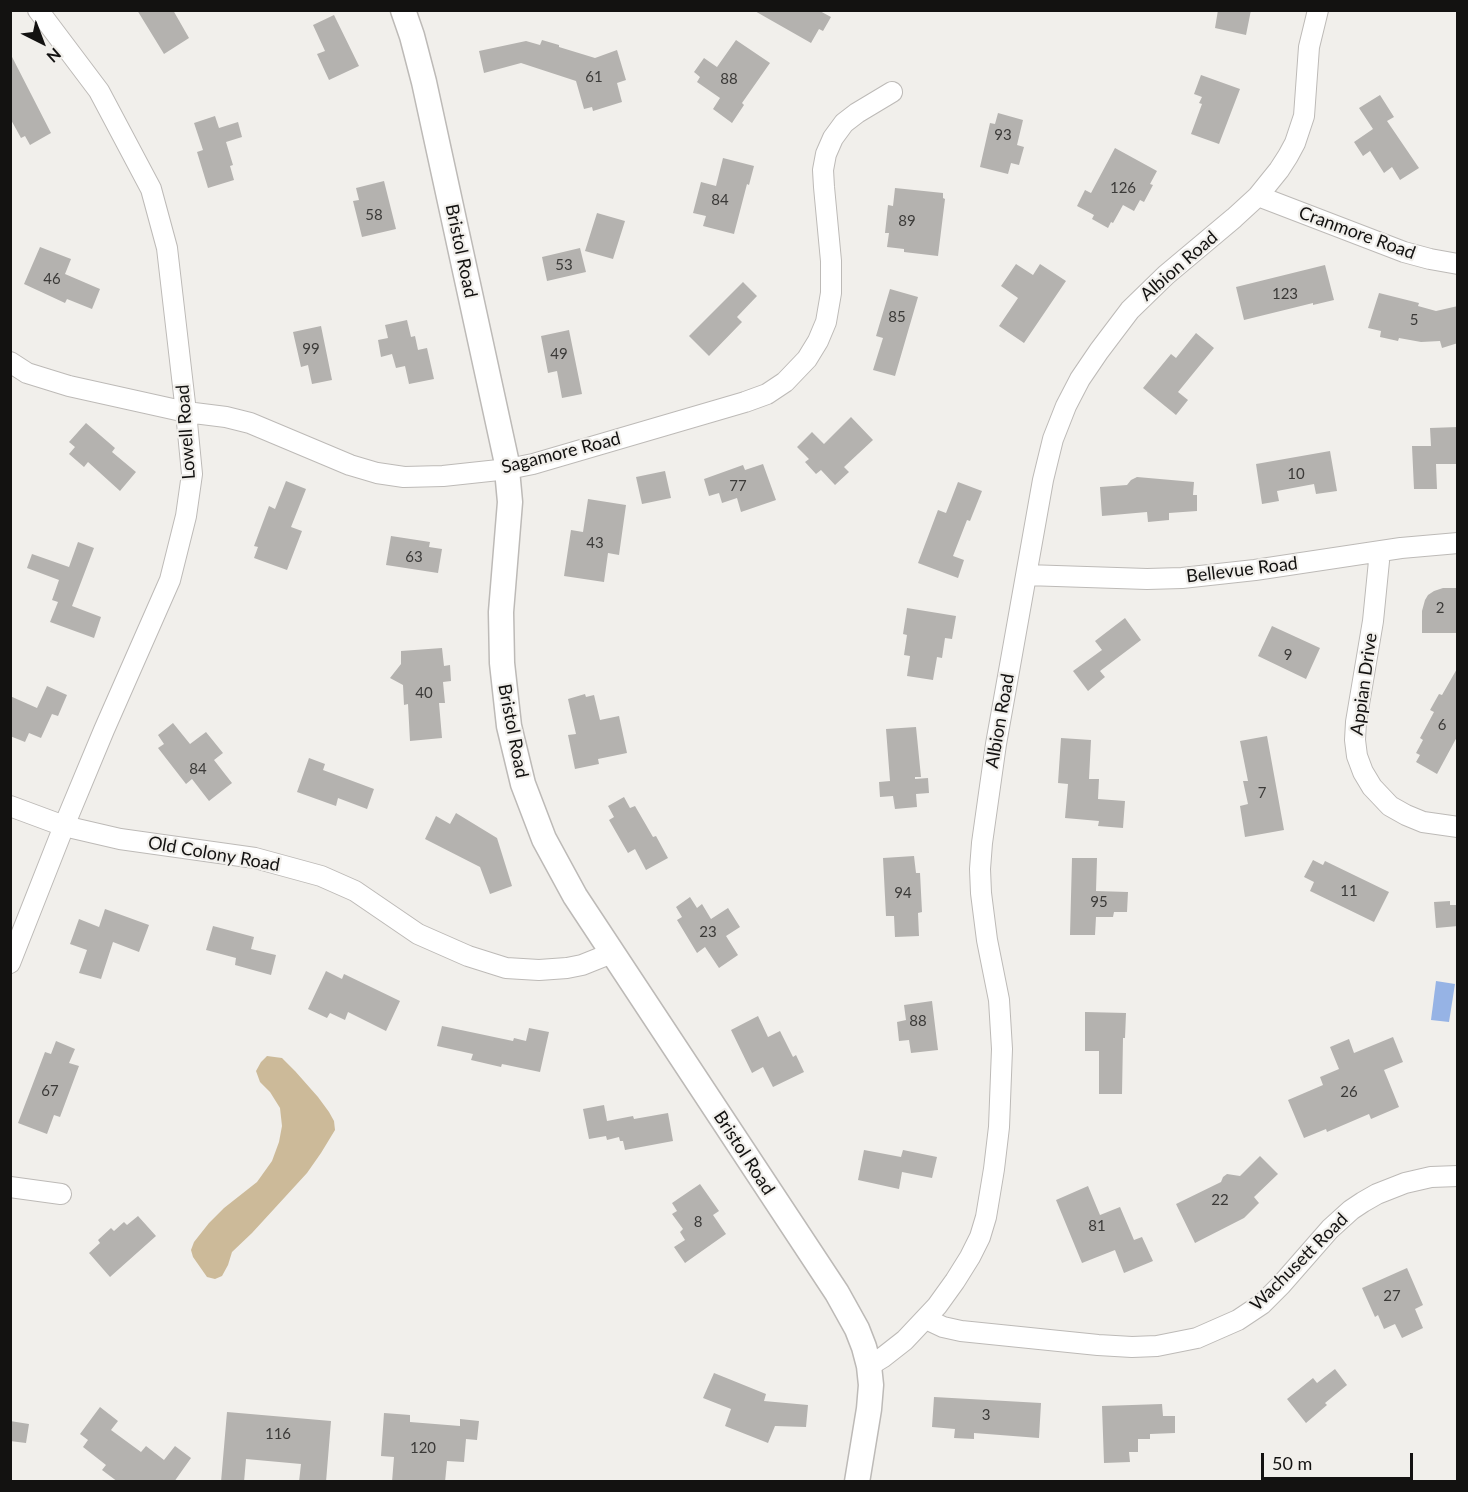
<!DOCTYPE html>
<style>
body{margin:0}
#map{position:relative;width:1468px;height:1492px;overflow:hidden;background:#f1efeb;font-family:Lato,sans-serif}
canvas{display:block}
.frame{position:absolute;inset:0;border:12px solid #131211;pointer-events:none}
.north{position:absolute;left:12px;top:12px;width:60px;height:60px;-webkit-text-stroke:4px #f1efeb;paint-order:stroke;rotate:138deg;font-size:16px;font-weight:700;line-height:24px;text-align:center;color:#131211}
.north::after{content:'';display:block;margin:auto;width:21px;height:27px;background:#131211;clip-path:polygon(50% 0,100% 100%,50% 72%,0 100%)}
.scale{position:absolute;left:1261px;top:1453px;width:152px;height:27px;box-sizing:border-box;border:3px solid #131211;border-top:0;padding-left:8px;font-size:18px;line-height:21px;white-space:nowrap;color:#131211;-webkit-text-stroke:4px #f1efeb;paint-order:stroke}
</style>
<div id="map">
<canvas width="1468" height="1492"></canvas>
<div class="frame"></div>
<div class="north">N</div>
<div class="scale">50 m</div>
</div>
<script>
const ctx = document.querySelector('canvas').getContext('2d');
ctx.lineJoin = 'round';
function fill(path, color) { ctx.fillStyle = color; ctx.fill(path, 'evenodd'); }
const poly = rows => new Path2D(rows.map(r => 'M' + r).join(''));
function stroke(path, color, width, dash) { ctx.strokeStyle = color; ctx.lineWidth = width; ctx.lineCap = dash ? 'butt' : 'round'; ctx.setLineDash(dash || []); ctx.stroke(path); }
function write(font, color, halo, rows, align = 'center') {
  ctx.font = font + ' Lato,sans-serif'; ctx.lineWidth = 4.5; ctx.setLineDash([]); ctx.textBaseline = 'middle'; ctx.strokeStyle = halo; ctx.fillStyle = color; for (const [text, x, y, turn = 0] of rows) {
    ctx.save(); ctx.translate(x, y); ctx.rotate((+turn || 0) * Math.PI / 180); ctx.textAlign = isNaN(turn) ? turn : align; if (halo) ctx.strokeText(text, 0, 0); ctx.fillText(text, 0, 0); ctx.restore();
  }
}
fill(poly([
 [267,1056,282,1058,295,1071,318,1097,329,1112,334,1121,335,1130,321,1153,307,1173,252,1233,232,1252,228,1265,222,1276,215,1279,207,1277,193,1257,191,1250,194,1242,209,1223,224,1208,257,1182,272,1161,279,1142,282,1126,280,1108,270,1092,260,1082,256,1071,261,1062]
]), '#ccba99');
fill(poly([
 [1436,981,1455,984,1449,1022,1431,1020]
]), '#96b3e5');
fill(poly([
 [137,10,173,10,189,38,164,54],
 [753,10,818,10,831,17,823,31,819,29,811,43],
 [1218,10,1251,10,1246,35,1215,28],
 [334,15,359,66,329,80,317,54,325,51,313,25],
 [542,40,559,45,559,47,595,58,617,50,626,80,617,83,622,102,593,111,592,107,584,109,576,81,521,63,484,73,479,51,526,41,540,45],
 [736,40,770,63,742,103,744,105,732,123,713,109,720,98,697,82,700,77,694,72,704,58,717,67],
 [10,53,51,133,30,145,25,136,21,138,10,118],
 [1201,75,1240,89,1219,144,1191,134,1202,104,1199,103,1202,97,1194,94],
 [1380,95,1394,117,1387,121,1419,168,1400,180,1392,167,1384,173,1370,151,1363,156,1354,142,1373,129,1359,108],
 [998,113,1023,120,1017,145,1024,147,1019,165,1011,163,1008,174,980,167,990,123,995,124],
 [215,116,219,128,238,122,242,137,226,142,233,165,230,166,234,180,208,188,197,152,203,150,194,123],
 [1115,148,1157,171,1150,184,1153,185,1144,202,1140,200,1134,211,1123,205,1113,223,1111,222,1108,228,1092,219,1094,215,1077,206,1085,190,1091,193],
 [723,158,754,166,749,185,747,184,734,234,703,226,706,216,693,213,701,182,716,186],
 [384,181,396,229,362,237,353,201,359,200,356,188],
 [895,188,943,193,943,198,945,199,938,256,904,252,904,249,887,247,889,233,885,233,888,205,893,206],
 [597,213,625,221,613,259,585,251],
 [40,247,71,259,65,274,100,289,92,309,67,299,65,303,24,284],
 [580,248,586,272,547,281,542,257],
 [1016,264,1033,275,1040,264,1066,281,1024,343,999,326,1018,298,1001,286],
 [1325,265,1334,300,1313,305,1313,303,1244,320,1236,287],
 [743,282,757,296,737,317,742,322,709,356,689,336],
 [890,289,918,297,895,376,873,370,883,338,876,336],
 [1379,293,1419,303,1418,306,1436,311,1458,306,1458,343,1442,348,1440,341,1421,342,1399,338,1398,341,1380,337,1381,331,1368,328],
 [407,320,411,337,415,336,418,350,427,348,434,379,409,384,405,366,396,368,392,354,381,357,378,340,388,338,385,325],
 [321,326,332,380,312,384,308,365,301,367,293,332],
 [569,330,582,394,562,398,557,371,548,373,541,336],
 [1196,333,1214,348,1178,392,1188,400,1176,415,1143,388,1171,354,1176,358],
 [851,417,873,440,844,467,849,472,835,485,821,470,816,474,805,462,809,459,797,447,812,432,824,444],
 [86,423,115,448,112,452,136,472,120,491,88,462,84,467,69,454,75,447,69,442],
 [1458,427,1458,464,1436,464,1437,489,1414,489,1412,446,1431,446,1430,428],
 [1330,451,1337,491,1316,494,1314,484,1277,491,1279,501,1262,504,1256,464],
 [763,464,776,500,741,512,737,498,722,503,719,493,709,496,704,479,743,465,745,470],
 [665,471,671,498,642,504,636,477],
 [1137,477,1194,482,1193,495,1197,495,1197,511,1169,513,1169,520,1148,522,1147,512,1102,516,1100,487,1127,485,1131,480],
 [286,481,306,489,291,527,302,531,287,570,254,558,258,547,254,546,269,506,275,509],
 [958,482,982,491,970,521,967,520,953,556,964,560,958,578,918,563,938,510,946,513],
 [588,499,626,505,619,555,608,553,604,582,564,576,571,530,583,532],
 [391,536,430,542,429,547,442,549,438,573,386,565],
 [78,542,94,548,72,606,101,617,94,638,50,622,58,602,52,600,59,580,27,568,32,554,69,567],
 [1443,588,1458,588,1458,633,1422,633,1422,611,1425,600,1428,595,1434,591],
 [907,608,956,616,952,639,945,638,942,658,937,657,933,680,907,676,910,656,904,655,907,635,903,634],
 [1125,618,1141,640,1100,671,1105,677,1088,691,1073,671,1102,650,1095,641],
 [1272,626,1320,648,1306,679,1258,656],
 [442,648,444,666,450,665,451,681,443,682,445,703,439,703,442,738,410,741,408,704,404,705,403,685,390,678,401,664,401,651],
 [1458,667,1458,735,1437,774,1416,762,1420,755,1416,753,1423,740,1420,738,1434,712,1430,710,1439,694,1442,695],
 [47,686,67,695,58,716,52,714,41,738,29,733,25,742,10,736,10,696,37,708],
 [585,694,586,697,594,695,600,720,619,716,627,753,598,759,599,764,575,769,568,735,576,734,568,699],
 [173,723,190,744,206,732,223,753,214,760,232,783,209,801,192,779,186,784,158,748,164,744,158,735],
 [916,727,921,777,915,777,915,779,928,778,929,793,916,794,917,807,895,809,893,796,880,797,879,782,890,781,886,729],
 [1267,736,1284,830,1245,837,1240,806,1248,804,1243,781,1248,781,1240,741],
 [1061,738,1091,740,1089,779,1099,779,1098,799,1125,801,1123,828,1098,826,1099,821,1065,818,1068,784,1058,783],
 [309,758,325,764,323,770,374,789,367,809,338,798,336,806,297,792],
 [624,797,630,808,635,806,653,837,656,836,668,858,646,870,635,849,628,853,609,820,614,817,608,806],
 [456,813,497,838,512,886,490,894,480,867,425,839,436,816,450,824],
 [914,856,916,873,920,873,922,912,918,913,919,936,895,937,894,916,886,916,883,858],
 [1072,858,1097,858,1096,891,1128,892,1127,912,1114,912,1113,917,1096,917,1095,935,1070,935],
 [1313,860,1323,865,1325,861,1389,892,1374,922,1310,891,1314,882,1304,877],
 [690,897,697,908,702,904,711,919,728,908,740,927,726,936,738,955,719,968,705,947,697,953,677,920,682,917,676,907],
 [1450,901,1450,905,1458,905,1458,926,1436,928,1434,902],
 [105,909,149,925,139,952,113,942,101,979,79,973,87,950,70,944,79,919,99,927],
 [213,926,254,937,251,949,276,955,271,975,235,965,236,958,206,950],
 [326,971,342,979,344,974,400,1001,386,1031,348,1012,345,1020,330,1013,327,1018,308,1009],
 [932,1001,938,1050,911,1053,909,1040,899,1041,897,1022,906,1020,904,1005],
 [1085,1012,1126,1013,1125,1038,1123,1038,1122,1094,1099,1094,1099,1051,1085,1051],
 [758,1016,768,1037,780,1031,793,1057,796,1055,804,1072,773,1087,763,1067,752,1073,731,1030],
 [442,1026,513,1041,514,1038,526,1041,529,1028,549,1032,540,1072,502,1064,501,1067,471,1060,473,1054,437,1046],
 [1393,1037,1403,1062,1384,1070,1399,1107,1371,1119,1369,1114,1327,1132,1326,1129,1304,1138,1288,1100,1323,1085,1320,1077,1339,1069,1330,1047,1349,1039,1354,1053],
 [56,1041,75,1049,69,1063,79,1066,60,1117,54,1115,47,1134,18,1123,45,1052,51,1054],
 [604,1105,607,1121,633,1116,634,1119,668,1113,673,1141,625,1150,623,1141,620,1141,619,1137,607,1140,606,1136,589,1139,583,1109],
 [864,1150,901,1157,903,1150,937,1157,932,1178,902,1172,899,1189,858,1180],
 [1260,1156,1278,1174,1254,1197,1259,1203,1244,1218,1195,1243,1176,1204,1221,1182,1223,1177,1227,1174,1240,1176],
 [700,1184,719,1211,713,1215,726,1234,685,1263,674,1247,685,1240,680,1232,683,1229,672,1214,677,1211,672,1203],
 [1088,1186,1100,1215,1120,1207,1134,1240,1142,1237,1153,1261,1124,1273,1115,1250,1082,1263,1056,1200],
 [138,1216,156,1236,110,1277,89,1253,100,1243,98,1240,111,1228,114,1231,124,1222,127,1225],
 [1407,1268,1423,1305,1415,1309,1423,1328,1402,1338,1395,1324,1384,1329,1378,1315,1375,1317,1362,1288],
 [1335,1369,1347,1385,1325,1403,1327,1405,1306,1423,1287,1399,1313,1378,1317,1383],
 [714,1373,766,1394,764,1401,808,1405,806,1427,775,1426,768,1443,725,1426,731,1409,703,1398],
 [934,1397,1041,1403,1039,1438,974,1433,974,1439,954,1438,955,1429,932,1427],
 [1162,1404,1163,1416,1175,1416,1175,1433,1150,1434,1150,1439,1138,1439,1138,1452,1129,1452,1130,1462,1104,1463,1102,1406],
 [100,1407,118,1421,111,1430,141,1452,146,1446,164,1460,175,1446,191,1458,174,1482,118,1482,102,1470,106,1465,83,1447,88,1440,80,1434],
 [227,1412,331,1421,326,1482,299,1482,301,1464,246,1459,244,1482,221,1482],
 [384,1413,410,1415,410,1422,460,1426,460,1419,479,1421,477,1440,466,1439,464,1462,447,1461,445,1482,392,1482,394,1457,381,1456],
 [10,1421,29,1424,26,1443,10,1441]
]), '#b4b2af');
const minor = poly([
 [1258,196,1404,252,1430,259,1458,264],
 [10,362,27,373,69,386,186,412,226,417,250,423,350,465,377,473,404,477,443,476,508,469,533,464,745,402,767,394,785,382,807,359,818,341,826,322,831,293,831,261,824,187,823,170,826,154,833,138,844,123,857,113,892,92],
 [1380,551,1373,621,1356,722,1355,740,1357,756,1363,772,1372,787,1390,806,1406,815,1423,822,1458,827],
 [1026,575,1147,579,1182,578,1255,570,1401,548,1458,543],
 [10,806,64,826,120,839,255,858,321,876,355,891,418,934,468,956,506,968,539,970,567,968,582,965,612,953],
 [10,963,64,826,104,730,170,580,186,516,192,474,186,412,167,248,151,189,99,91,38,10],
 [10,1187,61,1194],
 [926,1319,943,1327,961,1331,1098,1345,1132,1347,1157,1346,1197,1338,1238,1320,1262,1304,1281,1285,1330,1229,1351,1210,1363,1202,1377,1194,1405,1183,1431,1177,1458,1176],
 [869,1366,882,1358,905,1340,937,1306,955,1281,970,1257,980,1237,986,1217,994,1169,999,1127,1002,1049,999,1000,987,940,981,893,980,869,982,843,996,744,1043,480,1053,439,1066,406,1080,379,1099,351,1130,310,1166,275,1234,218,1258,196,1279,170,1288,156,1295,143,1304,116,1309,47,1318,10]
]);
const tertiary = poly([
 [403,10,412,36,424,82,506,459,510,502,501,612,502,663,509,726,523,784,544,839,575,896,837,1293,857,1329,864,1347,869,1366,871,1385,869,1409,857,1482]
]);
stroke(minor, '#bdbab7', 22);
stroke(tertiary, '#bdbab7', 27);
stroke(minor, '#fff', 20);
stroke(tertiary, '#fff', 24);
write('15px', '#3b3a38', null, [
 ["61",594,77],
 ["88",729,79],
 ["93",1003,135],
 ["126",1123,188],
 ["84",720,200],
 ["58",374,215],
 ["89",907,221],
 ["53",564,265],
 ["46",52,279],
 ["123",1285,294],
 ["85",897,317],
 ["5",1414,320],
 ["99",311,349],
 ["49",559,354],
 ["10",1296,474],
 ["77",738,486],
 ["43",595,543],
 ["63",414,557],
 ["2",1440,608],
 ["9",1288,655],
 ["40",424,693],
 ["6",1442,725],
 ["84",198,769],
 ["7",1262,793],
 ["11",1349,891],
 ["94",903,893],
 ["95",1099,902],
 ["23",708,932],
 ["88",918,1021],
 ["67",50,1091],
 ["26",1349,1092],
 ["22",1220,1200],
 ["8",698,1222],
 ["81",1097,1226],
 ["27",1392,1296],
 ["3",986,1415],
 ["116",278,1434],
 ["120",423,1448]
]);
write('18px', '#131211', '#f1efeb', [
 ["Cranmore Road",1357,233,20],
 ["Bristol Road",461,251,78],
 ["Albion Road",1179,266,-41],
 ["Lowell Road",186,432,-94],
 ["Sagamore Road",561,453,-14],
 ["Bellevue Road",1242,570,-7],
 ["Appian Drive",1364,684,-82],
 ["Albion Road",1000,721,-80],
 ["Bristol Road",513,731,79],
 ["Old Colony Road",214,854,10],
 ["Bristol Road",744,1153,57],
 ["Wachusett Road",1299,1262,-45]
]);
</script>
